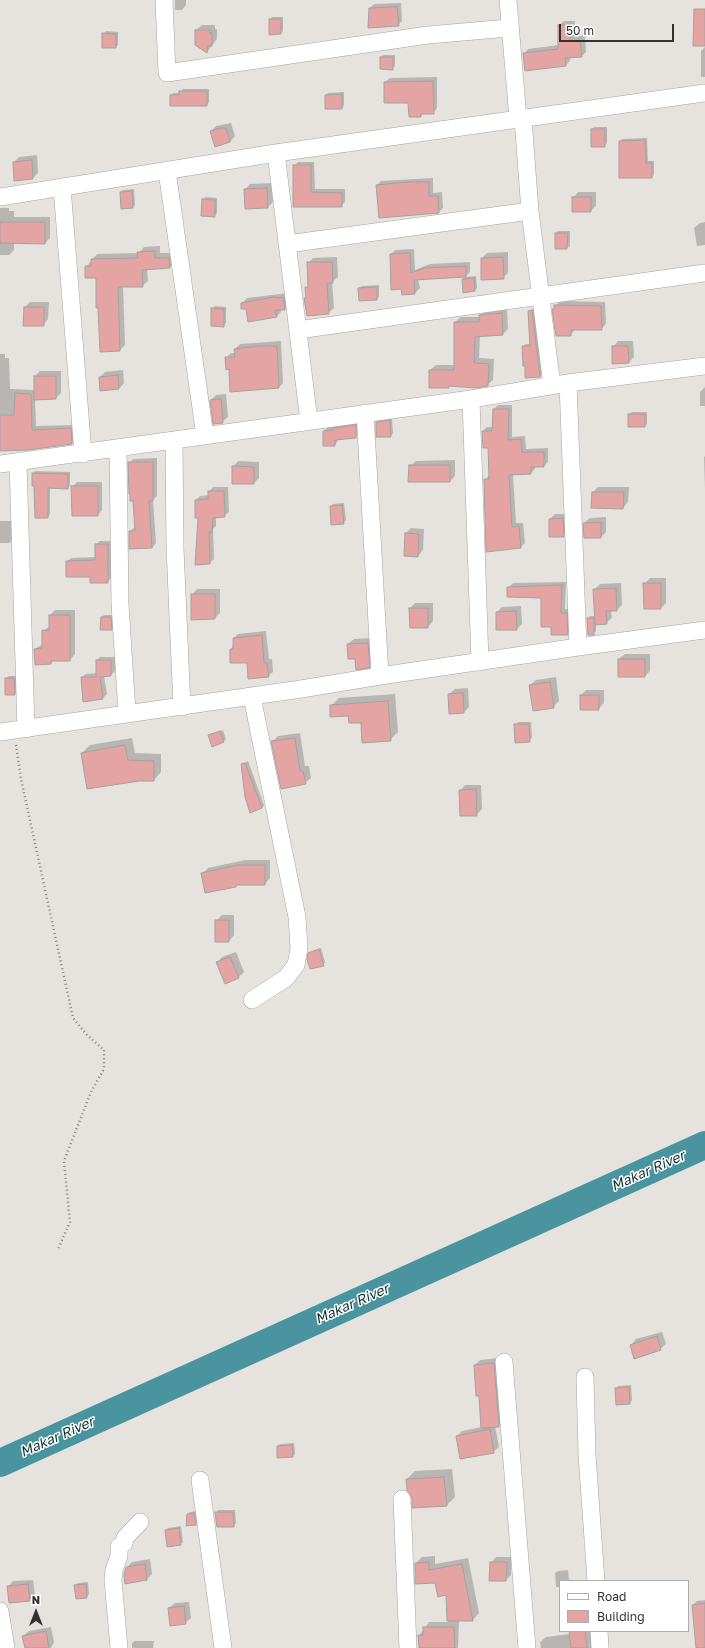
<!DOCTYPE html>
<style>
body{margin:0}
#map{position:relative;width:705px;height:1648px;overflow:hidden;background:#e6e3df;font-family:"Golos Text",sans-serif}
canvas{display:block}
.legend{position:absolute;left:559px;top:1580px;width:130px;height:52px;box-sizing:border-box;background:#fff;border:1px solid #adadac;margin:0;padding:5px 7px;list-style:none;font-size:12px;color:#333130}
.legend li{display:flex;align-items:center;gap:8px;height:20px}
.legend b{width:20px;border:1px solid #adadac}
.north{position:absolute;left:16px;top:1592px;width:40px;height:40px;-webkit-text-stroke:3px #fff;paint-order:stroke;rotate:0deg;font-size:11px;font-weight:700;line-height:16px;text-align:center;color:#333130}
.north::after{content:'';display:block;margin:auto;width:14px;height:18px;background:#333130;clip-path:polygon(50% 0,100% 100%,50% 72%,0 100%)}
.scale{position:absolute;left:559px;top:24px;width:115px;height:18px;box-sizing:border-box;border:2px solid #333130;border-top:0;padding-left:5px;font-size:12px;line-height:14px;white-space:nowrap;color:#333130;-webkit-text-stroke:3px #fff;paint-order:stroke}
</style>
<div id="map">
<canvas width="705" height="1648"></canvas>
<ul class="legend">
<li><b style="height:5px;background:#fff"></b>Road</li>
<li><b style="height:11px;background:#e4a4a3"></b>Building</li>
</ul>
<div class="north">N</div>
<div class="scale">50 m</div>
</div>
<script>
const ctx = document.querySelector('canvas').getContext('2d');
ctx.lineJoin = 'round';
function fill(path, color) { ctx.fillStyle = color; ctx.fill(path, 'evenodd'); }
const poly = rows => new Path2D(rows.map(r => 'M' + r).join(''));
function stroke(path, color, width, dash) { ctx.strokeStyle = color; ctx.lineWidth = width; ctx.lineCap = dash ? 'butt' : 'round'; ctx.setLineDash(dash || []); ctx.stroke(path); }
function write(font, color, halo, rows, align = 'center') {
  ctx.font = font + ' "Golos Text",sans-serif'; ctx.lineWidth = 3; ctx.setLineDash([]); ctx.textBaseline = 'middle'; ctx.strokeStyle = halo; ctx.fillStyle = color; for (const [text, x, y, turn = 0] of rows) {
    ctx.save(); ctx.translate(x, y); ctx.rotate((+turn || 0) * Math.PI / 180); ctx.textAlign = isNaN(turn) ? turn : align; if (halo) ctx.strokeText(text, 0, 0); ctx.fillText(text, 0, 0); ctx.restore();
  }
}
fill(poly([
 [175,0,186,0,186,5,182,10,175,10],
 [401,3,402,21,398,25,370,8,374,4],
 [272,17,283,17,283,31,281,33,270,20],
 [564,21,575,21,574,37,585,35,586,52,582,56,570,57,570,61,566,65,524,54,528,49,559,45,559,25],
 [202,25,215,25,215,29,217,29,217,39,207,52,196,30],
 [106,31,118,32,118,45,116,47,103,34],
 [705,47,705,77,701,77,701,51],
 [383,55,395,55,395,66,392,69,381,57],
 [437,77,437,108,433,113,423,113,420,116,409,102,385,82,390,78],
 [183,89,209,89,209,102,207,105,171,95,173,93,180,93],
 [344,92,344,105,342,108,326,95,328,93],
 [231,123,235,136,230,142,211,131,216,126],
 [594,127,607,127,607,143,604,146,592,146,592,129],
 [647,138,648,161,654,161,654,175,651,177,620,142,622,139],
 [37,155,38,173,33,178,15,179,14,162,19,157],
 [298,162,314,162,315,189,345,189,345,202,341,206,294,206,294,166],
 [433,178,433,193,442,192,443,208,439,212,377,185,381,181],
 [272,183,273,202,268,207,245,190,250,184],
 [134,189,135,205,133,207,122,208,121,192,123,190],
 [578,192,596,192,596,206,590,211,573,198],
 [205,197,217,198,217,213,214,216,203,200],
 [0,208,9,208,9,211,14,211,14,217,50,217,50,238,45,243,14,242,14,250,9,255,0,255],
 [705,222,705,245,697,246,694,228,700,223],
 [558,231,570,231,570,246,567,248,556,248,556,233],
 [160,246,160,253,174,253,175,262,170,267,147,268,148,281,142,286,123,286,125,345,120,350,101,351,97,277,86,267,97,254,139,253,144,247],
 [414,249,415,270,430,264,470,262,470,272,465,277,476,276,477,288,475,290,463,279,465,276,418,279,420,288,415,293,403,294,391,254,395,250],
 [508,252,508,273,503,278,482,258,487,253],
 [337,257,338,277,332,282,334,308,328,313,305,298,307,297,306,288,309,285,308,263,313,258],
 [379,285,379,297,377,299,359,288,362,286],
 [288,293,290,304,285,309,281,309,281,312,276,317,247,308,242,303,247,298],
 [560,301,605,302,606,324,601,329,575,329,571,335,553,310],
 [30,302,49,302,48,319,43,325,24,308],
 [215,306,226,307,226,323,223,326,212,309],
 [507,308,508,329,503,334,480,336,479,358,494,359,493,380,487,385,450,385,448,387,430,370,436,365,455,365,455,322,461,317,480,317,485,310],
 [535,308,542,374,540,377,523,346,526,344,531,344,529,311],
 [281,341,283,383,278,388,230,368,226,358,231,353,236,353,235,349,240,344],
 [618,341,633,341,634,357,629,362,613,347],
 [0,354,5,354,5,358,9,358,10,389,35,390,35,376,40,371,61,371,61,393,56,398,35,399,36,426,75,425,76,439,72,443,0,449],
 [123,370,124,383,119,389,101,390,100,377,105,372],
 [705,387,705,406,700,406,700,392],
 [226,394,228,417,222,422,211,400,216,395],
 [498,405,512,405,512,437,525,436,526,449,548,448,548,462,544,466,535,466,535,469,531,473,513,474,516,523,523,523,525,543,520,548,485,480,489,476,489,447,483,431,487,427,493,427,494,409],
 [632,412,647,412,647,424,645,426,629,414],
 [392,418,393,433,391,436,377,423,379,420],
 [360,421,360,433,356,437,339,439,335,445,324,431,328,427],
 [705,456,705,489,704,457],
 [157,458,157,496,153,500,156,543,152,548,130,548,130,531,135,527,129,463,133,459],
 [455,460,455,476,450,481,409,481,410,466,416,461],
 [238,461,259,462,259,478,254,483,233,467],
 [35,471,70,472,70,485,68,488,50,487,50,514,48,517,35,485,33,473],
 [77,482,102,482,102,510,98,515,72,487],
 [213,487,228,487,229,512,224,516,216,516,216,526,213,529,214,559,210,563,196,500,200,496,209,495,209,492],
 [598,487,629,487,628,502,623,508,593,492],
 [344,503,346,520,343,523,331,506,333,504],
 [555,514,568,514,569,530,563,536,550,519],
 [606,517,606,532,601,537,584,523,590,518],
 [0,521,14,521,14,538,9,543,0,543],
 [411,528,424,529,423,550,418,556,406,533],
 [100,541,111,541,111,578,107,582,91,576,67,562,71,558,96,557,96,544],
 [650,578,666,578,666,603,661,608,644,584],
 [566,582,565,609,571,609,571,630,567,634,552,626,542,597,508,588,513,583],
 [621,583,622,605,617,610,611,610,612,618,606,623,596,624,596,631,593,634,589,634,588,618,590,616,595,616,594,590,600,584],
 [197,589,220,589,220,613,215,618,192,595],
 [415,603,433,603,433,621,428,627,410,608],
 [521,606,522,624,517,629,497,612,502,607],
 [55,610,75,610,75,654,70,660,54,660,51,663,35,649,43,644,43,631,50,626,50,615],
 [104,615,113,615,114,627,111,629,102,617],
 [266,631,269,659,272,659,273,672,268,676,231,649,234,645,234,638,238,634],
 [373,638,374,661,369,667,356,658,348,644,354,639],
 [625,654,650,654,650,671,645,676,619,676,619,659],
 [100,657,115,657,115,671,111,675,104,676,107,694,103,698,84,701,82,677,86,674,97,673,97,660],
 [9,676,16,676,17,692,15,694,6,678],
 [556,677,559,701,553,707,530,685,536,680],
 [468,688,469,707,464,712,449,694,455,689],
 [586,690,604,690,604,703,598,709,581,695],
 [395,694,398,732,390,740,331,706,339,698],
 [518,722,531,722,532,738,529,741,515,725],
 [223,730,226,739,223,742,209,736],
 [300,733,305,766,309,766,311,778,305,783,272,742,278,736],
 [132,738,135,753,161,754,161,772,154,780,82,753,90,745],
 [248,761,264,805,262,808,242,765],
 [465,785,481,785,482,809,476,815,460,791],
 [245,860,270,860,270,878,265,884,238,884,235,886,202,874,208,868],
 [222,915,234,915,234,935,229,941,216,921],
 [321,948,325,962,323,965,309,953],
 [236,952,244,972,239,977,225,983,217,963,222,957],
 [662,1332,666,1344,660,1349,631,1345,636,1339],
 [499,1358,504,1420,499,1426,495,1426,499,1447,493,1452,457,1436,462,1431,482,1427,480,1395,475,1365,480,1360],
 [631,1385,632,1400,630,1403,617,1404,616,1389,618,1386],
 [294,1443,295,1454,293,1456,278,1446,280,1444],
 [452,1469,455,1497,447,1505,413,1507,413,1498,407,1479,415,1471],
 [218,1510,235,1510,236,1523,234,1526,216,1513],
 [197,1511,198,1522,196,1524,188,1514,190,1512],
 [181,1526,183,1542,180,1544,166,1530,168,1528],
 [435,1556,435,1564,468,1558,479,1613,473,1620,459,1620,458,1648,420,1648,419,1636,429,1622,448,1622,447,1594,416,1563,422,1557],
 [496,1557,511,1557,511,1575,506,1580,491,1563],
 [150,1559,152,1574,147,1579,127,1567,132,1562],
 [568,1570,569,1581,560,1581,560,1587,556,1587,555,1573,558,1571],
 [33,1580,35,1595,29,1600,8,1587,13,1581],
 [88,1582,89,1594,87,1597,75,1586,78,1583],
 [705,1600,705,1639,693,1605,697,1601],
 [189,1602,191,1618,185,1623,169,1608,175,1603],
 [51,1627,54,1642,51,1648,26,1648,23,1636,29,1631],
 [571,1631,591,1631,593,1648,541,1648,540,1642,546,1637,570,1634],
 [135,1641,154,1641,153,1648,132,1648,132,1643]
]), '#0003');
stroke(poly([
 [0,1463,705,1145]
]), '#49949e', 28);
const building = poly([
 [392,7,397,7,399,26,368,28,369,8,392,7],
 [694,9,705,9,705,46,693,46,694,9],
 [269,19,281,19,281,34,269,35,269,19],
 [558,25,571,25,570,41,580,40,582,57,565,58,566,66,525,71,523,53,558,49,558,25],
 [195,30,210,30,210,33,212,33,212,46,208,46,207,53,195,45,195,30],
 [102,33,116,34,116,48,102,48,102,33],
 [380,57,393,57,393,70,380,69,380,57],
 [433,81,434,114,421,114,421,117,409,117,408,103,384,103,384,82,433,81],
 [179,91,207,91,207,106,170,106,170,95,179,95,179,91],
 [342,94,342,109,325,109,325,95,342,94],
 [221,128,226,128,230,142,215,147,210,131,221,128],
 [591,129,605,129,605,147,591,147,591,129],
 [645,140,646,163,652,163,652,178,619,178,619,141,645,140],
 [32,160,33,179,14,181,13,162,32,160],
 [293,165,311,165,311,192,342,193,342,207,293,207,293,165],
 [407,182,429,182,429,196,438,196,439,213,379,218,376,185,407,182],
 [267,188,268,208,245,209,244,189,267,188],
 [132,191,133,208,121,209,120,192,132,191],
 [572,197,591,197,591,212,572,212,572,197],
 [202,199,215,200,215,217,201,216,202,199],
 [0,222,45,222,45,244,0,243,0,222],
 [555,233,568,233,567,249,555,249,555,233],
 [155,251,155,258,169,258,170,268,142,270,143,287,118,287,120,351,100,352,98,308,96,308,96,278,85,278,85,266,91,266,91,259,138,258,137,252,155,251],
 [410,253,411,273,424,268,466,266,466,277,414,280,415,294,402,295,401,289,391,290,390,254,410,253],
 [503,257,504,279,481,280,481,258,503,257],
 [307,262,332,262,333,283,327,283,329,314,307,316,304,298,306,298,305,287,308,287,307,262],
 [474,278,475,291,463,293,462,279,474,278],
 [377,287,377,300,359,301,358,288,377,287],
 [274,297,284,298,285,310,275,310,277,317,248,322,246,309,241,309,241,303,274,297],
 [554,305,601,306,602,330,571,330,571,336,556,336,552,309,554,309,554,305],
 [24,307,44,307,44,326,23,326,24,307],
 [211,308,224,309,224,327,211,326,211,308],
 [532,310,540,377,525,378,525,366,523,366,522,346,530,346,528,311,532,310],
 [502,313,503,335,475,337,474,363,489,364,488,386,476,388,449,386,449,388,429,388,429,370,454,370,454,322,479,322,479,315,502,313],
 [260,346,277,346,279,388,230,392,229,369,226,370,225,357,235,357,234,349,260,346],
 [612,346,628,346,629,363,612,364,612,346],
 [118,375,119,389,100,391,99,377,118,375],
 [34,376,56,376,56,399,34,400,34,376],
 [15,393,31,394,32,430,71,428,72,444,28,450,0,451,0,415,14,415,15,393],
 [221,399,223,423,213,424,210,400,221,399],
 [493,409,509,409,508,440,521,439,522,452,544,452,544,467,531,467,531,474,509,475,512,527,519,526,521,548,486,552,484,479,489,479,488,448,483,448,482,431,492,431,493,409],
 [628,414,645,414,645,427,628,427,628,414],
 [390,420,391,437,376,437,376,422,390,420],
 [356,425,356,438,335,440,335,446,323,446,323,431,334,430,334,428,356,425],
 [128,462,153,462,153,501,149,501,152,548,129,549,129,531,135,531,133,501,130,501,130,494,129,494,128,462],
 [409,465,450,465,450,482,408,482,409,465],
 [232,466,254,467,254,484,232,484,232,466],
 [32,473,68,474,68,489,48,488,48,518,35,518,34,486,32,486,32,473],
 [71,486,98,486,98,516,72,516,71,486],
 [208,491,224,491,225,517,213,518,212,532,209,532,210,564,195,565,198,518,195,518,195,500,208,499,208,491],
 [592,492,624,492,623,509,591,508,592,492],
 [342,505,344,524,331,525,330,506,342,505],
 [563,518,564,537,549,537,549,519,563,518],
 [601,522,601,538,584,538,583,523,601,522],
 [405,533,419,534,418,557,404,556,405,533],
 [95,544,108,544,108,583,90,583,90,577,66,577,66,561,95,560,95,544],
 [643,583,661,583,661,609,644,609,643,583],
 [562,585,561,613,567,613,568,635,551,635,551,627,541,627,541,598,507,597,507,587,562,585],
 [616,588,617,611,606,611,607,624,595,625,593,589,616,588],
 [191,594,215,594,215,619,191,620,191,594],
 [409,608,428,608,428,628,410,628,409,608],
 [516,611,517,630,496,630,496,612,516,611],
 [49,615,70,615,70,661,51,661,51,664,35,665,34,649,42,648,42,630,49,631,49,615],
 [101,617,111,617,112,630,100,630,101,617],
 [587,618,594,618,594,635,588,635,587,618],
 [262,635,264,663,267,663,269,677,248,679,247,663,230,663,230,649,233,649,233,638,262,635],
 [368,643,370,668,356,670,355,659,348,659,347,644,368,643],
 [618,659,645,659,645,677,618,677,618,659],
 [96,660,111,660,111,676,100,677,103,699,83,702,81,677,96,677,96,660],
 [5,678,14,678,15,695,5,695,5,678],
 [550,682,554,708,533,711,529,685,550,682],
 [463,693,464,713,449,714,448,694,463,693],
 [580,695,599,695,599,710,580,710,580,695],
 [388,701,391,741,362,743,361,723,349,723,348,716,330,717,330,705,388,701],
 [514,724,529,724,530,742,515,743,514,724],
 [220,731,224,742,212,747,208,735,220,731],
 [295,738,300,771,303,771,306,784,281,789,271,741,295,738],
 [125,745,128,760,154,761,154,781,139,781,87,789,81,753,125,745],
 [245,763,262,808,250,813,245,797,241,764,245,763],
 [476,789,477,816,460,816,459,790,476,789],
 [239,865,265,865,265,885,236,885,236,887,205,893,201,873,239,865],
 [215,920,229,920,229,942,215,942,215,920],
 [319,949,324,966,310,969,307,959,308,953,319,949],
 [230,957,239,978,225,984,216,962,230,957],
 [657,1336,661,1350,634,1359,630,1345,657,1336],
 [494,1363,499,1427,481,1428,479,1396,476,1396,474,1365,494,1363],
 [629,1387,630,1404,616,1405,615,1388,629,1387],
 [490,1429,494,1453,460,1459,456,1436,490,1429],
 [292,1445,293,1457,277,1458,277,1446,292,1445],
 [444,1477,447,1506,412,1508,412,1498,407,1490,406,1479,444,1477],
 [215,1512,233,1512,234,1527,217,1527,215,1512],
 [194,1513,196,1525,186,1526,187,1514,194,1513],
 [179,1528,181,1545,167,1547,165,1530,179,1528],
 [429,1562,429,1570,462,1564,473,1621,447,1621,446,1595,438,1597,435,1583,415,1584,415,1563,429,1562],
 [490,1562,507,1562,506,1581,489,1581,490,1562],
 [145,1564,147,1580,125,1584,124,1575,126,1567,145,1564],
 [28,1584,30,1601,9,1603,7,1586,28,1584],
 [86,1584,87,1598,76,1599,74,1585,86,1584],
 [705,1603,705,1648,696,1648,692,1605,705,1603],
 [184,1606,186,1624,170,1626,168,1608,184,1606],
 [423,1627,454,1627,455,1648,419,1648,418,1635,423,1635,423,1627],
 [46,1631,49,1648,25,1648,22,1636,46,1631],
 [569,1631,585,1631,587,1648,571,1648,569,1631]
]);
fill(building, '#e4a4a3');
stroke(building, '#a5a09f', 1);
const minor = poly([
 [164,0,167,73,428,35,509,28],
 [508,0,518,119],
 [523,119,530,211,552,386],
 [276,153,309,421],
 [167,171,205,436],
 [62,187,83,454],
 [0,197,276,153,705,93],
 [287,244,530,211],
 [298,330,705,273],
 [568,383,578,647],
 [471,399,480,662],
 [365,413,380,676],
 [174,441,175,548,182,707],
 [118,449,120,604,127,713],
 [18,462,26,729],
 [0,464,471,399,568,383,705,366],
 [0,732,301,689,380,676,578,647,705,630],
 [252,1000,286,978,296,965,299,948,297,917,252,697],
 [504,1362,527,1648],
 [585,1377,587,1455,596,1581],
 [200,1480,223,1648],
 [402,1499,408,1648],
 [0,1611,6,1648],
 [599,1631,600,1648],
 [119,1648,113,1580,114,1570,119,1556,119,1547,124,1543,125,1538,140,1522]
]);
stroke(minor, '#a6a39f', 18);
stroke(poly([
 [16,745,21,779,73,1018,87,1035,104,1050,104,1069,91,1092,64,1161,70,1222,58,1249]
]), '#84817f', 2.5, [1, 3]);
stroke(minor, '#fff', 17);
write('italic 14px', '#0d3337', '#fff', [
 ["Makar River",648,1171,-24],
 ["Makar River",352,1304,-24],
 ["Makar River",57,1437,-24]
]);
</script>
